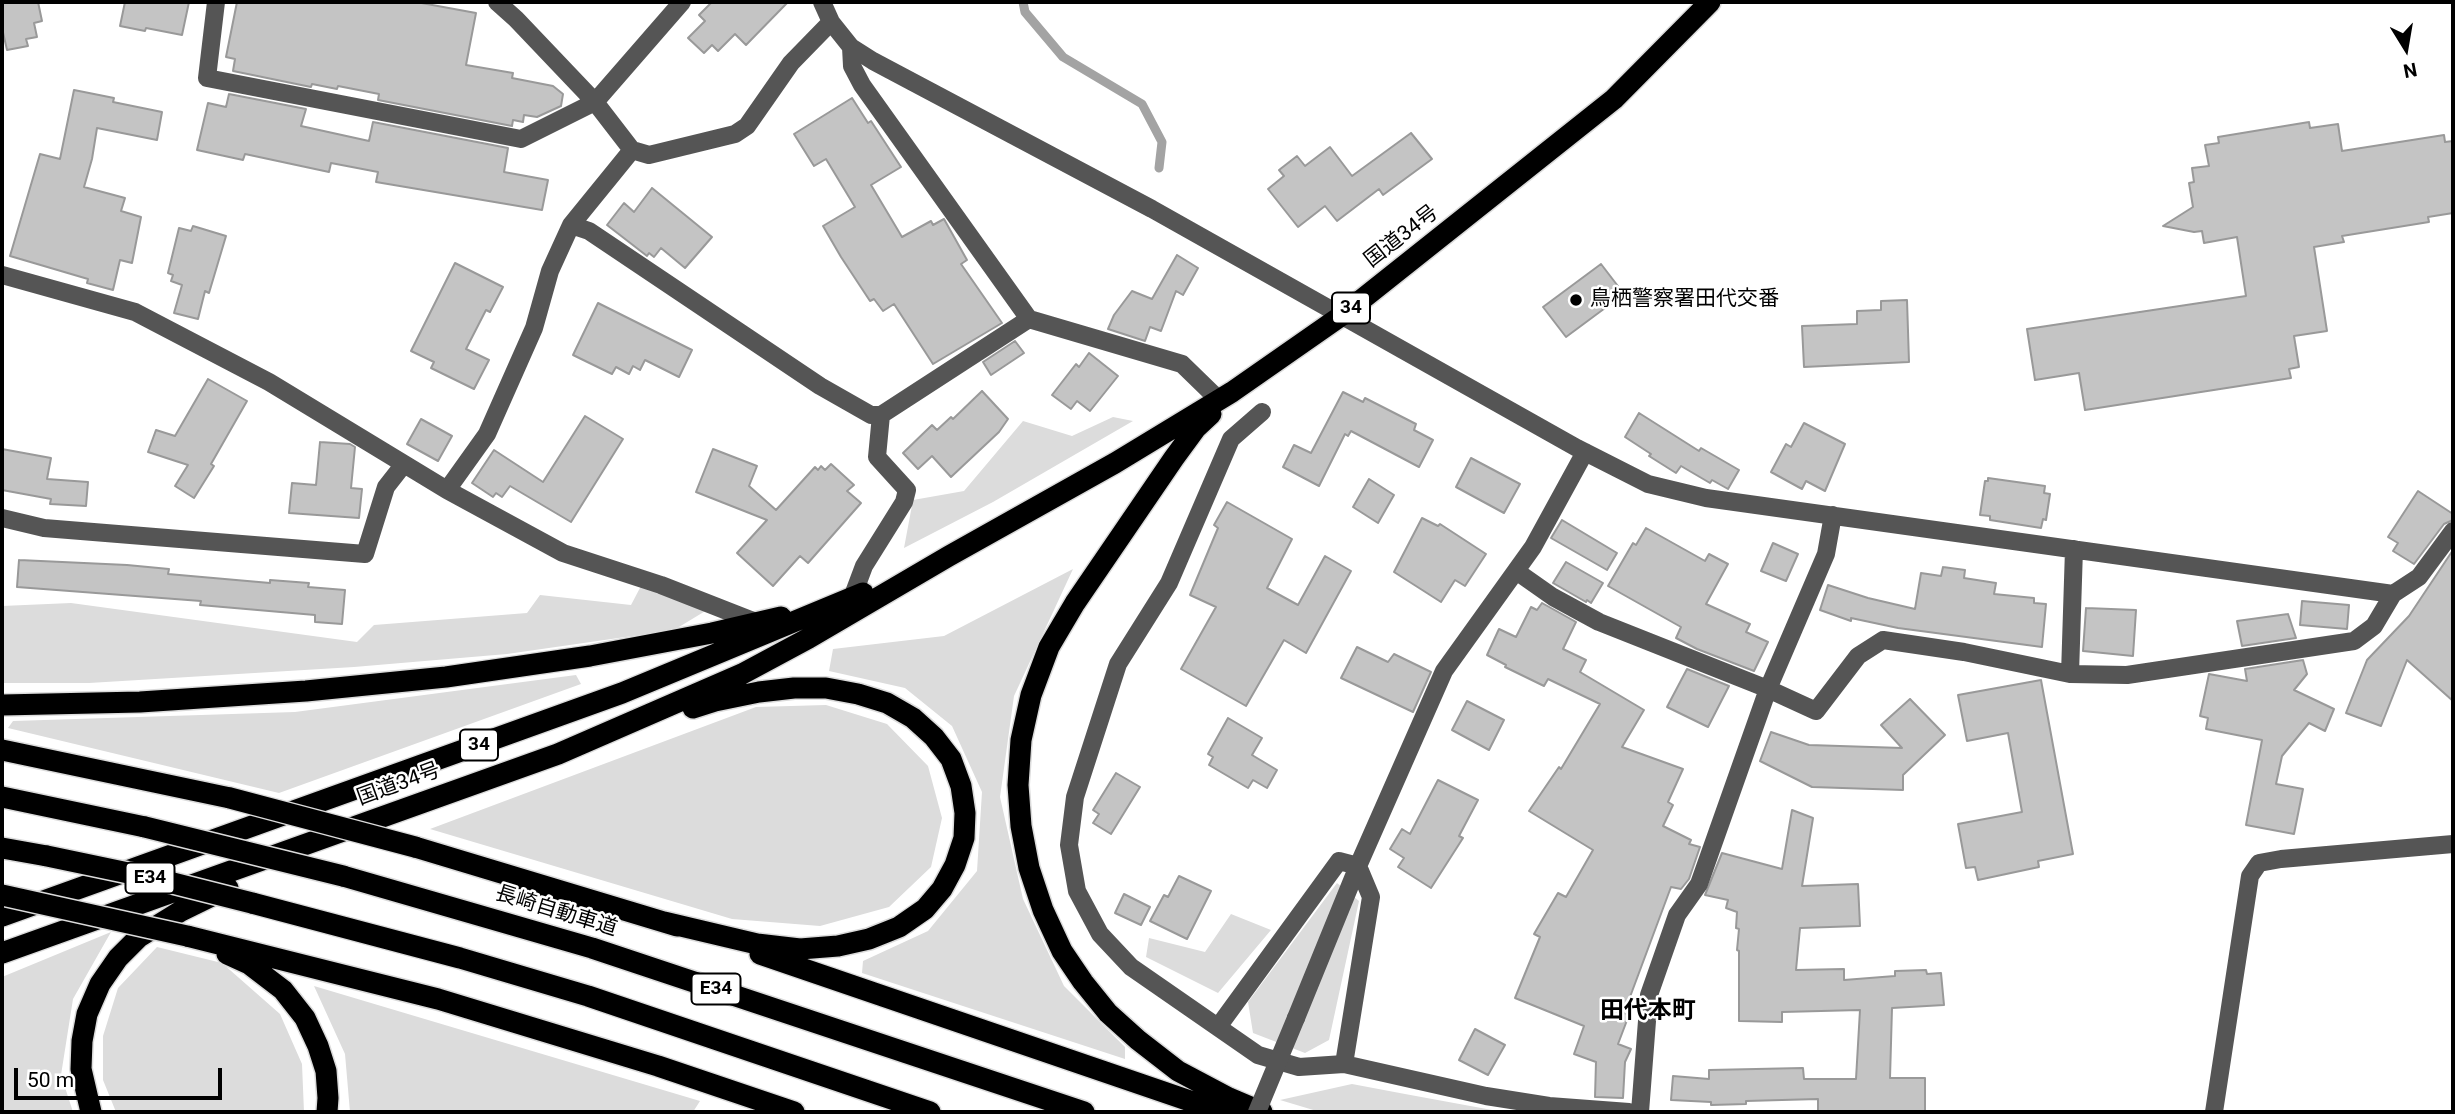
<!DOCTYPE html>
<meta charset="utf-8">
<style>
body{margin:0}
#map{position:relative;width:2455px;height:1114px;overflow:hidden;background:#fff;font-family:Roboto,sans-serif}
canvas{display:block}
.frame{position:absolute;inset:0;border:4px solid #000;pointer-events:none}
.north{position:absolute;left:2371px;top:14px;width:70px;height:70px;-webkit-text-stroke:5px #fff;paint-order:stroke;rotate:169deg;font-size:19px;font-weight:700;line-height:28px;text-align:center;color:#000}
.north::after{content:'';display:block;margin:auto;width:24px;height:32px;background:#000;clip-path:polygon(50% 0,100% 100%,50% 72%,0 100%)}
.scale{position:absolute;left:14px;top:1068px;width:208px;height:32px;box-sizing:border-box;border:4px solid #000;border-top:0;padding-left:9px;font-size:21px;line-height:24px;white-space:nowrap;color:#000;-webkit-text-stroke:5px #fff;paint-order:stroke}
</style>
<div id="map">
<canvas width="2455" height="1114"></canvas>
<div class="frame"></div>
<div class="north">N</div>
<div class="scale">50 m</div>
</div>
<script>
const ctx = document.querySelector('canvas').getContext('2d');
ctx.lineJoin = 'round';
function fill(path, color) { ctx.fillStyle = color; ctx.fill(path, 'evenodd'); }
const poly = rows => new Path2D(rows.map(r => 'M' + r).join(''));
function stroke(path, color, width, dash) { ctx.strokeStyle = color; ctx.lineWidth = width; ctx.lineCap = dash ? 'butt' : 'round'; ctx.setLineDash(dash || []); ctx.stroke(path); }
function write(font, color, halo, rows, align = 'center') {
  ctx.font = font + ' Roboto,"Noto Sans JP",sans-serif'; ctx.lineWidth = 5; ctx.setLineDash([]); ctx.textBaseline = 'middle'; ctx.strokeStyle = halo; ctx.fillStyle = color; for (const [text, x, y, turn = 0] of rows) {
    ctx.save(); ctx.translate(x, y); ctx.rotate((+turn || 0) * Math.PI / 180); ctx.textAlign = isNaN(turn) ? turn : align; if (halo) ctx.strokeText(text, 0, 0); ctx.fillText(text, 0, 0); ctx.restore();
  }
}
fill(poly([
 [1113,417,1133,421,993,502,904,548,913,500,964,491,1023,421,1072,436],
 [1073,569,1014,696,1000,797,1023,899,1064,986,1125,1047,1125,1059,862,973,863,961,928,931,977,871,982,792,952,726,905,688,829,671,833,649,944,636],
 [641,586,707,610,674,630,507,654,354,667,89,683,2,683,2,606,71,603,357,642,374,625,527,613,540,595,631,605],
 [576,675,581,684,279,793,8,728,13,721,295,712],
 [826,705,887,724,928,766,942,818,931,867,889,907,820,926,732,919,430,829,756,707],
 [1337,883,1359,901,1329,1040,1305,1053,1253,1033,1248,1002],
 [1231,914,1271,930,1218,993,1146,957,1149,938,1205,952],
 [111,932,73,999,61,1075,73,1112,2,1112,2,977],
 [157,947,222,963,280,1014,302,1064,304,1112,116,1112,103,1080,103,1036,118,988],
 [314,986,700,1101,693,1112,350,1112,345,1054],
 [1352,1084,1405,1094,1503,1112,1320,1112,1280,1100]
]), '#dcdcdc');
stroke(poly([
 [1023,2,1025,12,1063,57,1142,104,1162,142,1159,168]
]), '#a3a3a3', 9);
const building = poly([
 [2,2,38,2,42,21,34,23,37,37,26,39,28,46,7,50,2,28,2,2],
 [125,2,189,2,182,35,146,28,145,31,120,26,125,2],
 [237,2,416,2,476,13,466,65,513,73,512,78,553,86,563,94,561,106,537,117,524,115,523,122,513,120,512,126,378,100,379,94,338,86,337,89,312,84,311,87,233,71,235,59,226,57,237,2],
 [712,2,788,2,746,45,735,34,718,51,712,45,704,53,688,38,705,21,699,15,712,2],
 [74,90,114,98,113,102,162,112,157,140,97,128,92,159,84,187,125,198,121,211,141,217,132,263,120,260,113,290,87,283,88,279,10,256,40,154,60,159,74,90],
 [229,94,306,109,301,126,369,141,373,122,508,148,504,172,548,180,542,210,376,182,378,172,331,163,329,172,245,154,243,160,197,150,208,103,226,107,229,94],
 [852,98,868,123,871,121,901,167,871,185,902,237,931,221,933,225,944,219,967,260,961,264,1002,323,933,364,894,304,883,311,874,299,870,301,841,257,823,226,855,207,826,159,814,166,794,134,852,98],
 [2309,122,2310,128,2338,124,2342,151,2444,135,2445,142,2453,141,2453,213,2428,217,2429,222,2342,236,2344,242,2314,247,2327,331,2294,336,2299,367,2289,369,2291,378,2085,410,2079,373,2035,380,2027,329,2246,296,2237,237,2204,243,2202,231,2194,232,2163,226,2193,207,2189,183,2194,182,2192,168,2209,166,2205,145,2219,143,2218,137,2309,122],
 [1411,133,1432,159,1383,195,1379,189,1337,221,1325,206,1298,227,1268,189,1284,176,1279,170,1297,156,1305,166,1330,147,1352,176,1411,133],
 [652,188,712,237,685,268,661,248,654,257,649,253,647,256,607,225,624,203,634,212,652,188],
 [193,226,226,236,209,293,205,291,198,319,174,313,182,285,171,281,173,275,168,273,179,228,191,231,193,226],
 [1177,255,1198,268,1183,295,1176,291,1161,331,1150,327,1145,341,1108,329,1114,315,1132,291,1152,299,1177,255],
 [455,263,503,287,490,312,486,310,466,349,489,360,474,389,431,368,434,362,411,351,455,263],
 [1601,264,1624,294,1566,337,1543,307,1601,264],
 [1907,300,1909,362,1804,367,1802,326,1857,324,1857,311,1881,310,1881,301,1907,300],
 [598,303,692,350,679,377,645,360,640,370,633,366,629,374,616,367,612,374,573,355,598,303],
 [1015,341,1024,353,991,375,983,362,1015,341],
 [1089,353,1118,376,1090,411,1077,401,1071,409,1052,395,1076,364,1079,367,1089,353],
 [208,379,247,401,211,464,214,466,194,498,175,486,188,465,148,452,156,430,175,436,208,379],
 [982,391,1008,419,999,432,951,477,932,456,918,469,903,453,932,425,937,430,951,417,953,419,982,391],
 [1343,392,1363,402,1365,398,1416,424,1414,430,1433,440,1419,467,1351,431,1348,436,1345,434,1319,486,1283,467,1294,445,1311,453,1343,392],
 [1639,413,1699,451,1701,448,1739,470,1728,489,1712,480,1710,483,1681,466,1676,473,1649,456,1651,454,1625,437,1639,413],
 [585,416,623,439,571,522,510,486,502,497,496,493,493,497,472,483,494,450,543,482,585,416],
 [421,419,452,436,438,461,407,444,421,419],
 [1804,423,1845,444,1825,491,1806,481,1802,489,1771,472,1786,444,1791,447,1804,423],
 [320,442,350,444,355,447,351,488,362,489,359,518,289,513,292,483,316,485,320,442],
 [2,449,51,458,47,479,88,482,86,506,50,504,51,499,2,490,2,449],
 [713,449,757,466,749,486,776,510,815,467,818,470,821,466,825,470,831,464,854,485,847,491,861,503,808,563,800,556,773,586,737,553,767,520,696,492,713,449],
 [1471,458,1520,484,1504,513,1456,487,1471,458],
 [1988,478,2045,486,2044,493,2050,494,2046,520,2043,519,2041,528,1990,520,1990,516,1980,515,1985,481,1988,481,1988,478],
 [1369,479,1394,495,1378,523,1353,507,1369,479],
 [2418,491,2453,514,2453,520,2444,524,2414,564,2393,551,2398,543,2388,537,2418,491],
 [1227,502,1292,539,1267,588,1298,605,1325,556,1351,571,1306,653,1284,640,1246,706,1181,669,1216,607,1190,595,1218,528,1214,525,1227,502],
 [1422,518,1438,526,1440,524,1486,554,1465,586,1455,580,1441,602,1394,572,1422,518],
 [1562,520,1617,553,1607,570,1551,538,1562,520],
 [1646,528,1705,561,1709,554,1728,564,1706,604,1750,624,1746,632,1768,642,1754,671,1697,649,1676,638,1681,627,1608,586,1633,543,1636,545,1646,528],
 [1773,543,1798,554,1786,581,1761,571,1773,543],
 [2453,550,2453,701,2407,660,2381,726,2346,713,2367,660,2409,616,2453,550],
 [19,560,127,565,169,569,168,574,270,583,270,580,309,583,308,587,345,590,342,624,315,622,315,615,200,605,201,601,17,587,19,560],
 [1566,562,1603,583,1591,603,1587,600,1586,602,1553,583,1566,562],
 [1943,567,1965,570,1964,578,1996,583,1994,594,2034,598,2034,603,2046,604,2042,647,1898,628,1851,618,1851,621,1820,610,1828,585,1868,598,1915,609,1921,573,1941,576,1943,567],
 [2302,601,2349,605,2347,629,2300,625,2302,601],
 [1542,603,1576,622,1563,649,1586,660,1580,672,1644,710,1622,747,1683,769,1668,802,1673,805,1663,826,1691,840,1689,844,1700,847,1689,879,1681,889,1671,887,1624,1013,1629,1015,1618,1044,1631,1049,1625,1062,1623,1098,1595,1097,1596,1062,1574,1054,1584,1026,1515,998,1540,937,1534,934,1558,893,1566,897,1593,850,1529,811,1559,767,1561,769,1600,704,1548,679,1544,686,1505,667,1506,665,1487,655,1499,629,1516,637,1531,607,1537,610,1542,603],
 [2086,608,2136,610,2133,656,2083,651,2086,608],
 [2288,614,2296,638,2242,646,2237,621,2288,614],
 [1357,647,1388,662,1394,654,1431,672,1413,712,1341,678,1357,647],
 [2303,660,2307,674,2294,690,2334,709,2325,731,2309,723,2282,756,2276,784,2303,789,2294,834,2246,825,2262,740,2206,729,2208,718,2200,716,2209,674,2247,681,2245,669,2303,660],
 [1687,669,1729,686,1708,727,1667,707,1687,669],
 [2041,680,2073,854,2038,861,2039,867,1978,880,1975,867,1966,868,1958,824,2022,812,2008,733,1967,741,1958,695,2041,680],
 [1910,699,1945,735,1903,775,1903,790,1812,787,1760,761,1771,732,1809,745,1902,748,1881,725,1910,699],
 [1467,701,1504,720,1489,750,1452,730,1467,701],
 [1228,718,1262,738,1252,755,1277,770,1267,788,1253,780,1248,788,1209,765,1213,757,1208,754,1228,718],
 [1116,773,1140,787,1111,834,1093,823,1099,814,1093,810,1116,773],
 [1438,780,1478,800,1459,836,1463,838,1431,888,1398,867,1404,858,1390,849,1402,829,1410,834,1438,780],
 [1792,810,1813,818,1802,886,1858,884,1860,926,1800,928,1796,970,1844,969,1844,980,1895,976,1895,971,1926,970,1927,974,1941,973,1944,1005,1892,1008,1890,1078,1925,1078,1925,1112,1818,1112,1818,1099,1746,1101,1746,1104,1711,1105,1711,1102,1671,1100,1673,1076,1709,1079,1709,1070,1803,1068,1804,1079,1856,1079,1860,1010,1782,1012,1782,1022,1739,1021,1739,951,1737,950,1739,929,1736,928,1737,912,1726,908,1728,900,1705,895,1722,853,1782,869,1792,810],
 [1179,876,1211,891,1187,939,1150,921,1164,895,1168,897,1179,876],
 [1124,894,1150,907,1141,925,1115,913,1124,894],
 [1475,1029,1505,1045,1488,1075,1459,1060,1475,1029]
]);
fill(building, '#c4c4c4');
stroke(building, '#999', 2);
const highway = poly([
 [1211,414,1196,428,1174,458,1075,603,1049,647,1031,695,1021,740,1018,785,1021,826,1029,868,1043,910,1062,951,1083,982,1108,1013,1138,1040,1178,1071,1229,1098,1262,1112],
 [2,705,140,702,306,691,446,677,590,656,712,633,781,617],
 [2,750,230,798],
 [2,797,145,827],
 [415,847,677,926],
 [2,848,47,856],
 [343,876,592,948,1084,1112],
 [252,903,460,958,588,996,930,1112],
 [2,916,622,693,863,593],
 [664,922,757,944,800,949,838,946,869,939,899,927,925,909,942,889,955,865,964,838,965,813,961,786,951,759,934,737,913,718,887,703,858,694,826,688,794,688,759,692,715,701,693,708],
 [187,936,438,999,658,1066,794,1112],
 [2,953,558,754,742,674,809,638,949,556,1115,463,1232,392,1341,316,1614,99,1710,2],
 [227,954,249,964,283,990,305,1018,318,1046,326,1071,328,1098,327,1112],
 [760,954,1222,1112],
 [91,1112,81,1069,82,1041,87,1014,100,984,118,958,139,937,181,911,228,888]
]);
stroke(highway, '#dbdbdb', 24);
stroke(poly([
 [216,2,207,78,521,139,595,102,632,150,571,225,550,271,534,328,487,434,447,490],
 [497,2,516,19,595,102,682,2],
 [822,2,831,22,851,47,873,61,1152,209,1577,448,1648,484,1706,498,2393,594,2419,577,2453,531],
 [851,47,852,66,862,85,1029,319,1182,364,1219,400],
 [632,150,649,155,735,134,747,126,791,63,831,22],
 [571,225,589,231,820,386,871,415,881,415,1029,319],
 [2,275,135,312,269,382,447,490,563,553,661,585,758,623],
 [1262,412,1231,439,1169,583,1118,664,1075,797,1069,845,1077,891,1100,934,1131,967,1258,1055,1299,1067,1344,1064,1486,1096,1549,1106,1629,1112],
 [2,518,44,528,365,554,386,487,404,464],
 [1516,571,1553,597,1599,622,1768,689,1816,711,1858,656,1883,640,1964,652,2070,674,2127,675,2354,641,2374,626,2393,594],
 [852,598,864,566,904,502,907,490,877,457,881,415],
 [2070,674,2074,549],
 [1296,1018,1358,866,1444,671,1533,547,1585,452],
 [1218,1027,1339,861,1358,866,1371,897,1344,1064],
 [1640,1112,1649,995,1677,915,1699,884,1768,689,1826,554,1833,515],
 [2214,1112,2250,876,2259,863,2281,859,2453,844]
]), '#555', 18);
stroke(highway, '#000', 21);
const highwayBridge = poly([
 [230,798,415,847],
 [145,827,343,876],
 [47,856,157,879,252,903],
 [2,895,187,936]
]);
stroke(highwayBridge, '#dbdbdb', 24, []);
stroke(poly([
 [1257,1112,1296,1018]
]), '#555', 18);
stroke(highwayBridge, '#000', 21);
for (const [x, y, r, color] of [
 [1576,300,7,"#000"]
]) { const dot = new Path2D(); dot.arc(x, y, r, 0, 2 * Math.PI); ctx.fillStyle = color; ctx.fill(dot); stroke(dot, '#fff', 2.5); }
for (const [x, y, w] of [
 [1351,308,38],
 [479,745,38],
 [150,878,49],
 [716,989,49]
]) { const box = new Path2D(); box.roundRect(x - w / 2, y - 15.5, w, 31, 5); ctx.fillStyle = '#fff'; ctx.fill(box); stroke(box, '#000', 2); }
write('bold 19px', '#000', null, [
 ["34",1351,308],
 ["34",479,745],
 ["E34",150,878],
 ["E34",716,989]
]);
write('21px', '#000', '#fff', [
 ["国道34号",1402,237,-38],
 ["国道34号",399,785,-20],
 ["長崎自動車道",556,912,17]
]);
write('21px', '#000', '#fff', [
 ["鳥栖警察署田代交番",1590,300]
], 'left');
write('bold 24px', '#000', '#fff', [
 ["田代本町",1648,1012]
]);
</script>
